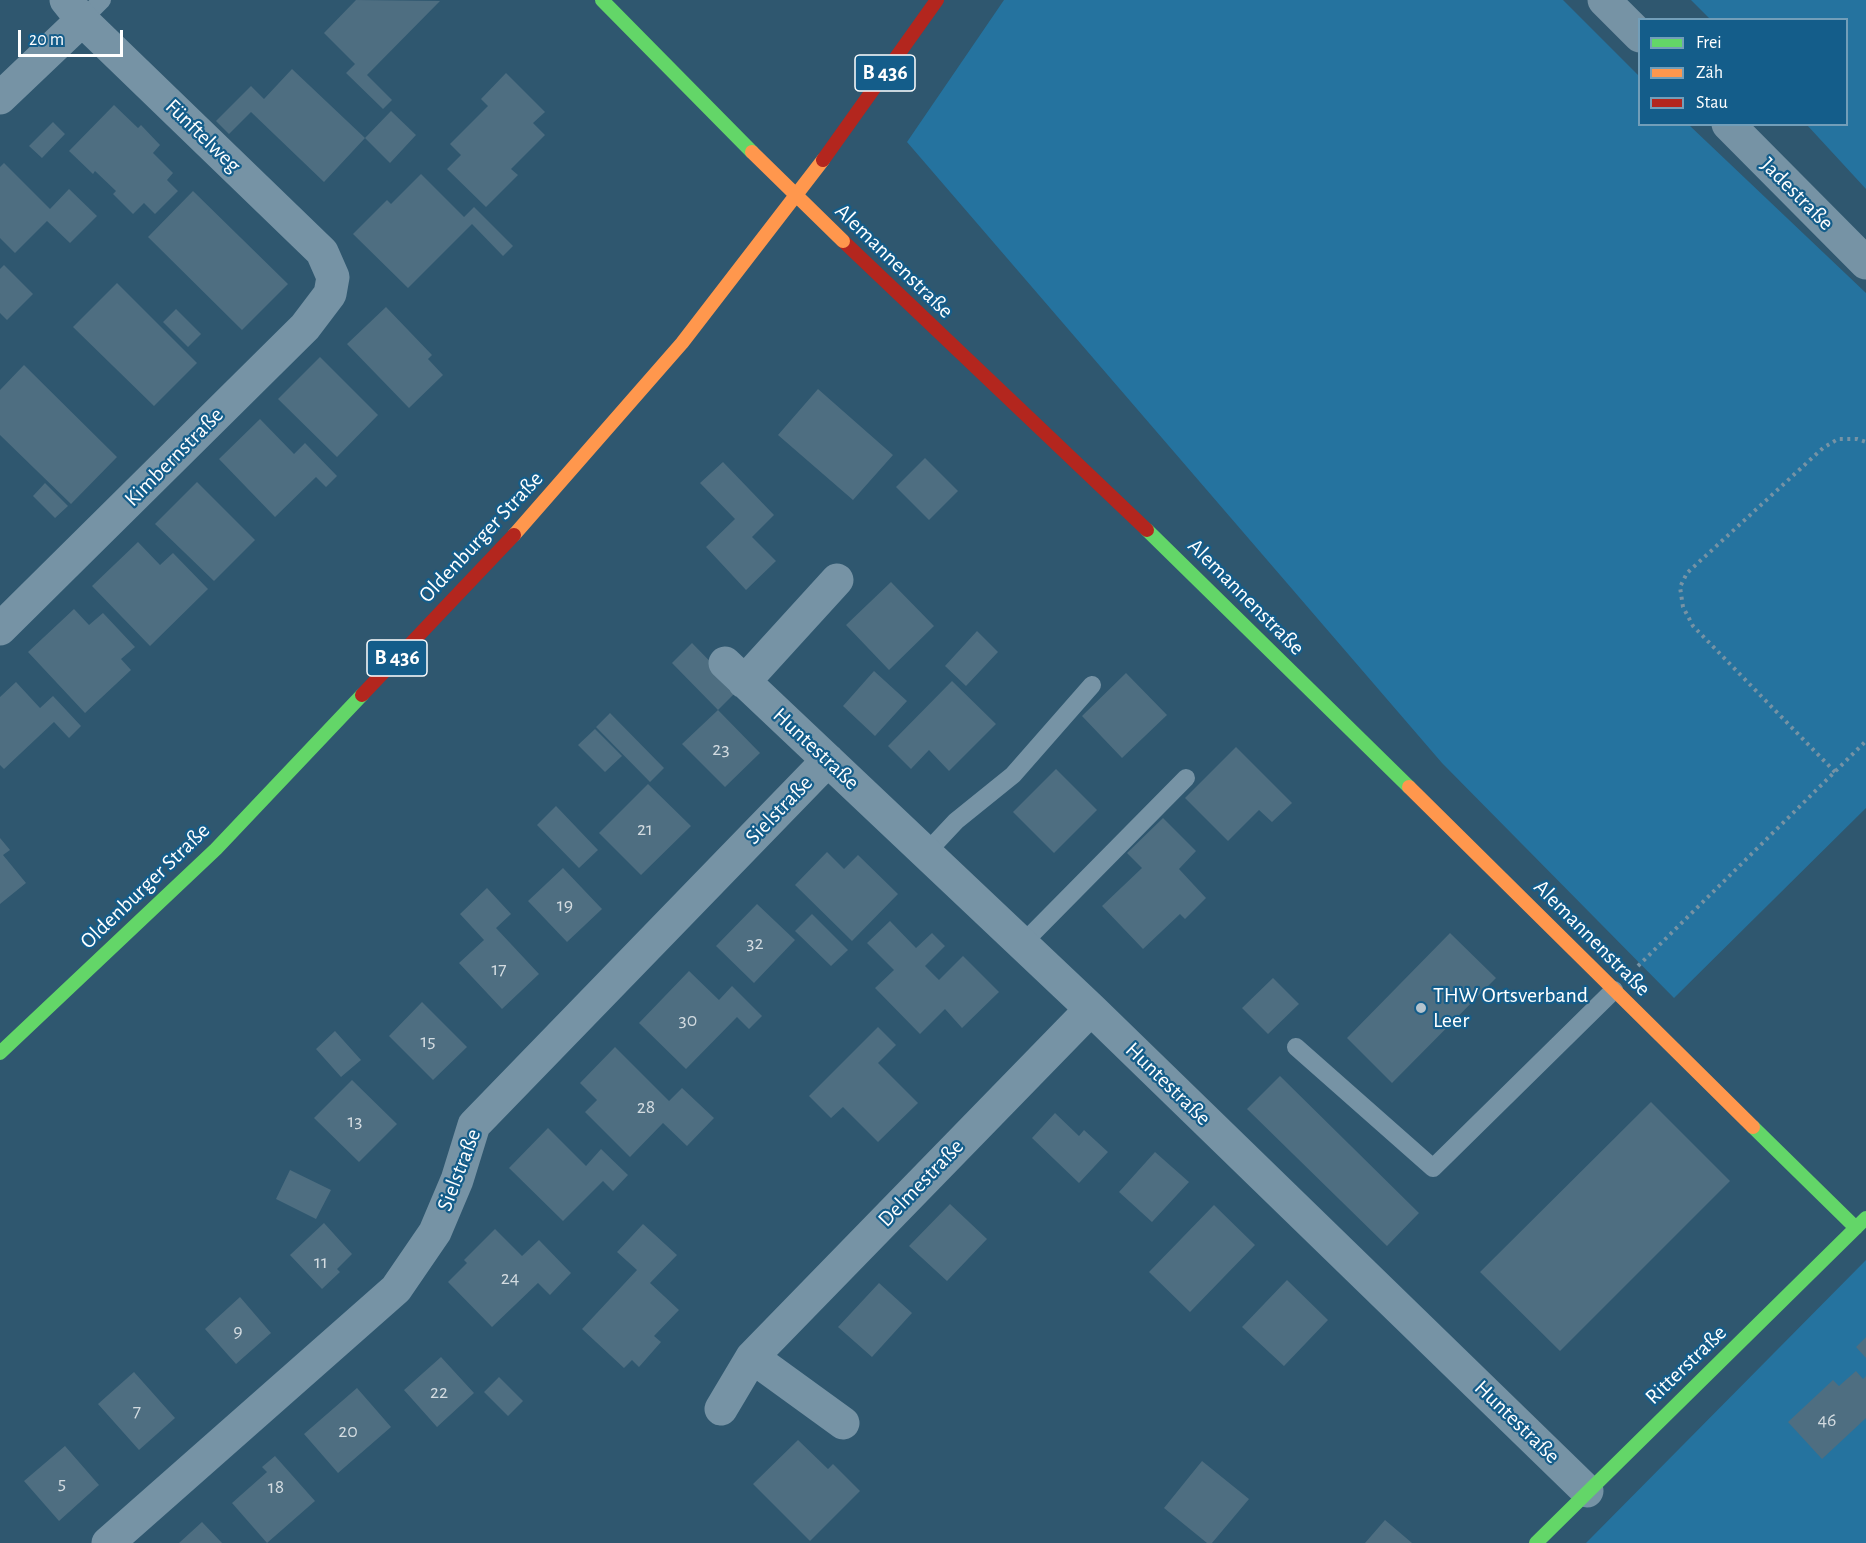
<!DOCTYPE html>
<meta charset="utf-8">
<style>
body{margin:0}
#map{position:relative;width:1866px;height:1543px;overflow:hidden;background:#2f576f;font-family:"Alegreya Sans",sans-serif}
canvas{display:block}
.legend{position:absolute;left:1638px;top:18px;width:210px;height:108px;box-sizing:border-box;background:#145d8a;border:2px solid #729eb9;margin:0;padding:8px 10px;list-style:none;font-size:18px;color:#fff}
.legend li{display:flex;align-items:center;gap:12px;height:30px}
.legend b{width:30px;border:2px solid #729eb9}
.scale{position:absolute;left:18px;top:30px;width:105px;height:27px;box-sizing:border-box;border:3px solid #fff;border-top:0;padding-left:8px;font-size:18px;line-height:21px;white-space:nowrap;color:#fff;-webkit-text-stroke:4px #145d8a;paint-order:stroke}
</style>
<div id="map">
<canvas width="1866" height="1543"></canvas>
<ul class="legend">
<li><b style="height:8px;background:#63d668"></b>Frei</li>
<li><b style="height:8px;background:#ff974d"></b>Zäh</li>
<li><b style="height:8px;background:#b3261e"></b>Stau</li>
</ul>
<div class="scale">20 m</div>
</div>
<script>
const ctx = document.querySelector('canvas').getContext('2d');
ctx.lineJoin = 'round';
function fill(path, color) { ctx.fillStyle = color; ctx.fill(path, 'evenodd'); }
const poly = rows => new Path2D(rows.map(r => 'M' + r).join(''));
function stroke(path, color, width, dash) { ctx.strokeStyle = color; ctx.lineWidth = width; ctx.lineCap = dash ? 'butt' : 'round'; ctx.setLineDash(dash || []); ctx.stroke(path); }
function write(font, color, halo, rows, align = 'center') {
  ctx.font = font + ' "Alegreya Sans",sans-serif'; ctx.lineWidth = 4.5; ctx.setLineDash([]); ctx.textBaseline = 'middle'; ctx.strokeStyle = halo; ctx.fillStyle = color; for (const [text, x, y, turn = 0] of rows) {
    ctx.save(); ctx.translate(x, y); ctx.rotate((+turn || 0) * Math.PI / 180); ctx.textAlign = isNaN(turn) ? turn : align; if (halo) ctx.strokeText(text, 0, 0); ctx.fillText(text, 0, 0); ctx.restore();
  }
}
fill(poly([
 [1004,0,1563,0,1639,76,1640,124,1689,125,1866,293,1866,808,1674,998,1442,763,907,142],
 [1691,0,1866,0,1866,189,1807,125,1846,124,1846,20,1710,19],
 [1866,1260,1866,1543,1586,1543]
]), '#25739f');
fill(poly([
 [356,0,440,1,367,75,392,100,383,109,346,73,355,64,324,33],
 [292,69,365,138,324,182,251,112,229,134,216,121,251,86,264,99],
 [506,73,545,112,533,123,545,135,511,169,518,175,486,207,447,169,461,155,450,144,488,106,481,99],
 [114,105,138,128,141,125,160,145,153,153,173,173,167,180,178,191,155,214,144,203,133,214,113,194,116,191,95,171,93,174,69,151],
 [391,111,416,135,390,163,365,138],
 [53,122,65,134,42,158,29,146],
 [4,163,50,209,69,189,97,216,70,243,47,221,15,253,0,238,0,167],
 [421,174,464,217,474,207,513,246,503,256,472,224,408,288,353,234,387,200,391,204],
 [193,191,288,284,242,330,148,237],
 [4,265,33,294,7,320,0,313,0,269],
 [117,283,197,363,154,406,73,327],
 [386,307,432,355,428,359,443,375,409,408,347,344],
 [176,309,201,334,188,347,163,322],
 [320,357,378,415,337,457,278,399],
 [24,365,117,457,71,504,0,435,0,390],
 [818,389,893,455,853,500,778,435],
 [260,419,294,454,305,443,337,476,326,487,316,477,275,517,219,459],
 [925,458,958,491,929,520,896,487],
 [723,462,774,515,752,537,776,561,746,590,706,547,735,519,700,483],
 [197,482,255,540,214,581,155,524],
 [45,483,68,506,55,518,33,496],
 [138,542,160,565,173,553,208,589,150,646,92,586],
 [891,582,934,626,889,670,846,625],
 [74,609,89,625,103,613,135,647,121,659,131,670,85,713,28,652],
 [977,631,998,652,966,686,945,666],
 [692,643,738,690,718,710,672,663],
 [874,671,907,701,875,736,843,706],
 [1126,673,1167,715,1122,758,1082,716],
 [952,681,996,724,949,771,929,750,911,769,888,746],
 [16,682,40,708,53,696,81,726,69,738,54,722,4,769,0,765,0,697],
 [718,710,760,753,725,787,682,744],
 [610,713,664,768,650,782,596,727],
 [595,729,622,756,605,772,578,745],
 [1236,747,1292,803,1272,822,1259,810,1228,841,1185,798],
 [1056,769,1097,810,1054,853,1013,812],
 [648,784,691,826,641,875,599,833],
 [556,806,598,850,579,868,537,825],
 [1163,818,1196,851,1179,869,1206,898,1185,919,1180,914,1143,949,1102,906,1142,868,1127,853],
 [0,838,10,850,3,855,26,883,0,904],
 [827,852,844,869,858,855,898,894,852,941,795,885],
 [563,868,602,909,567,942,528,901],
 [487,888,511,914,496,928,539,974,502,1009,459,963,484,940,460,914],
 [757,904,795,940,754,983,716,946],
 [812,914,848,950,831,966,795,931],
 [890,921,916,948,932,933,945,946,925,966,939,980,963,956,999,992,962,1028,945,1009,920,1034,875,988,894,970,867,943],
 [1450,933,1496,978,1392,1083,1347,1038],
 [689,971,719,1000,732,986,762,1016,749,1029,737,1017,686,1069,639,1023],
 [1273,978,1299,1004,1268,1034,1242,1008],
 [422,1002,467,1047,433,1080,389,1036],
 [878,1027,896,1045,878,1063,918,1103,878,1142,843,1107,831,1118,809,1096],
 [335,1031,361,1060,341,1077,316,1049],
 [615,1047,669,1101,682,1088,714,1118,687,1146,663,1123,630,1157,585,1112,597,1100,580,1083],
 [1280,1076,1419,1213,1387,1246,1247,1109],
 [352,1080,397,1124,359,1162,314,1118],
 [1651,1102,1730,1181,1560,1351,1480,1272],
 [1055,1113,1079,1136,1084,1130,1108,1152,1079,1183,1032,1138],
 [548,1128,586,1166,601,1149,628,1175,613,1191,603,1181,563,1221,509,1168],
 [1155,1152,1189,1182,1152,1222,1119,1192],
 [290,1170,331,1190,316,1219,276,1199],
 [950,1204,987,1239,947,1281,909,1246],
 [1214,1205,1255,1245,1190,1312,1149,1272],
 [324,1223,352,1254,337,1269,340,1272,322,1289,290,1255],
 [643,1224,677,1255,650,1283,679,1310,654,1336,661,1342,639,1367,632,1360,624,1368,582,1329,637,1270,617,1252],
 [495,1229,522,1256,539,1240,571,1273,550,1295,538,1283,492,1327,448,1282,467,1263,464,1260],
 [1287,1280,1328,1320,1284,1366,1242,1327],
 [879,1283,912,1313,872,1357,838,1327],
 [240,1297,271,1333,236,1364,205,1329],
 [1866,1337,1866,1358,1856,1347],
 [441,1357,474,1393,437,1427,404,1390],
 [1856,1371,1863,1379,1866,1376,1866,1418,1822,1459,1788,1422,1833,1380,1839,1386],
 [134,1372,175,1418,139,1450,98,1404],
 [499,1377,523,1401,508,1416,484,1392],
 [357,1388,391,1427,338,1473,304,1434],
 [798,1440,828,1469,833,1464,860,1491,810,1541,753,1484],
 [65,1446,99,1485,59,1521,24,1481],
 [275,1456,315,1501,267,1543,232,1503,267,1472,262,1467],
 [1202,1461,1249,1499,1212,1543,1207,1543,1164,1508],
 [1385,1520,1412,1543,1365,1543],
 [202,1522,222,1543,179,1543]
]), '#4e6e81');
stroke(poly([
 [1835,772,1693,626,1683,607,1680,587,1687,573,1823,448,1838,439,1857,439,1866,442],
 [1638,966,1866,741]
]), '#7693a5', 4, [3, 4.5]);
stroke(poly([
 [82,20,102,0],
 [926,853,956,821,1013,775,1092,685],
 [1022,944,1186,778],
 [1296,1047,1433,1168,1614,990]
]), '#7693a5', 18);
stroke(poly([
 [1604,0,1640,36],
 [0,98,82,20],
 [1728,124,1866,263],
 [0,629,305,327,330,294,333,277,322,252,82,20,66,0],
 [725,663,1091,1009,1587,1491],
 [744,682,837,580],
 [721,1409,752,1357],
 [843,1423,752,1357,1091,1009],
 [108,1543,396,1289,435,1232,457,1180,474,1125,828,760]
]), '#7693a5', 33);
stroke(poly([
 [602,0,752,152],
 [1147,530,1409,787],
 [0,1053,216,849,362,695],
 [1753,1127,1856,1228],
 [1536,1543,1866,1218]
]), '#63d668', 14);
stroke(poly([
 [514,535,682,343,823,160],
 [1409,787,1753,1127]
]), '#ff974d', 14);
stroke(poly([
 [823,160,937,0],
 [843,241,1147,530],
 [362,695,514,535]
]), '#b3261e', 14);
stroke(poly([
 [752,152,843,241]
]), '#ff974d', 14);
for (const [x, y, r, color] of [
 [1421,1008,6,"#b6c4cd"]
]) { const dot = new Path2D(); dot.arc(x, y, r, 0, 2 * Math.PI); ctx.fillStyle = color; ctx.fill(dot); stroke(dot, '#145d8a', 2); }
write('20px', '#d3dbe0', null, [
 ["23",721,749],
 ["21",645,829],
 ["19",565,905],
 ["32",755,943],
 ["17",499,969],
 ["30",688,1020],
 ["15",428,1041],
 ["28",646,1107],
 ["13",355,1121],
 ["11",321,1262],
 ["24",510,1278],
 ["9",238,1331],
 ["22",439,1392],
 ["7",137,1411],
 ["46",1827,1420],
 ["20",348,1431],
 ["5",62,1483],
 ["18",276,1487]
]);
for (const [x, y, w] of [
 [885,73,60],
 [397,658,60]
]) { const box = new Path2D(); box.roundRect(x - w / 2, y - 18, w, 36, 4.5); ctx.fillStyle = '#145d8a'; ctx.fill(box); stroke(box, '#fff', 1.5); }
write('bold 21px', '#fff', null, [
 ["B 436",885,73],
 ["B 436",397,658]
]);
write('22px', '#fff', '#145d8a', [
 ["Fünftelweg",203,136,44],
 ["Jadestraße",1797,194,45],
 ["Alemannenstraße",894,261,44],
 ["Kimbernstraße",174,457,-45],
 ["Oldenburger Straße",481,537,-47],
 ["Alemannenstraße",1246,597,45],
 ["Huntestraße",816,749,43],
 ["Sielstraße",779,810,-46],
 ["Oldenburger Straße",145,886,-44],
 ["Alemannenstraße",1592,938,45],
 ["Huntestraße",1168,1084,44],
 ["Sielstraße",459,1170,-69],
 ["Delmestraße",921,1183,-46],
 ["Ritterstraße",1686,1365,-44],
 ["Huntestraße",1517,1422,44]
]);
write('22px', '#fff', '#145d8a', [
 ["THW Ortsverband",1433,995],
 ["Leer",1433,1020]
], 'left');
</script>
